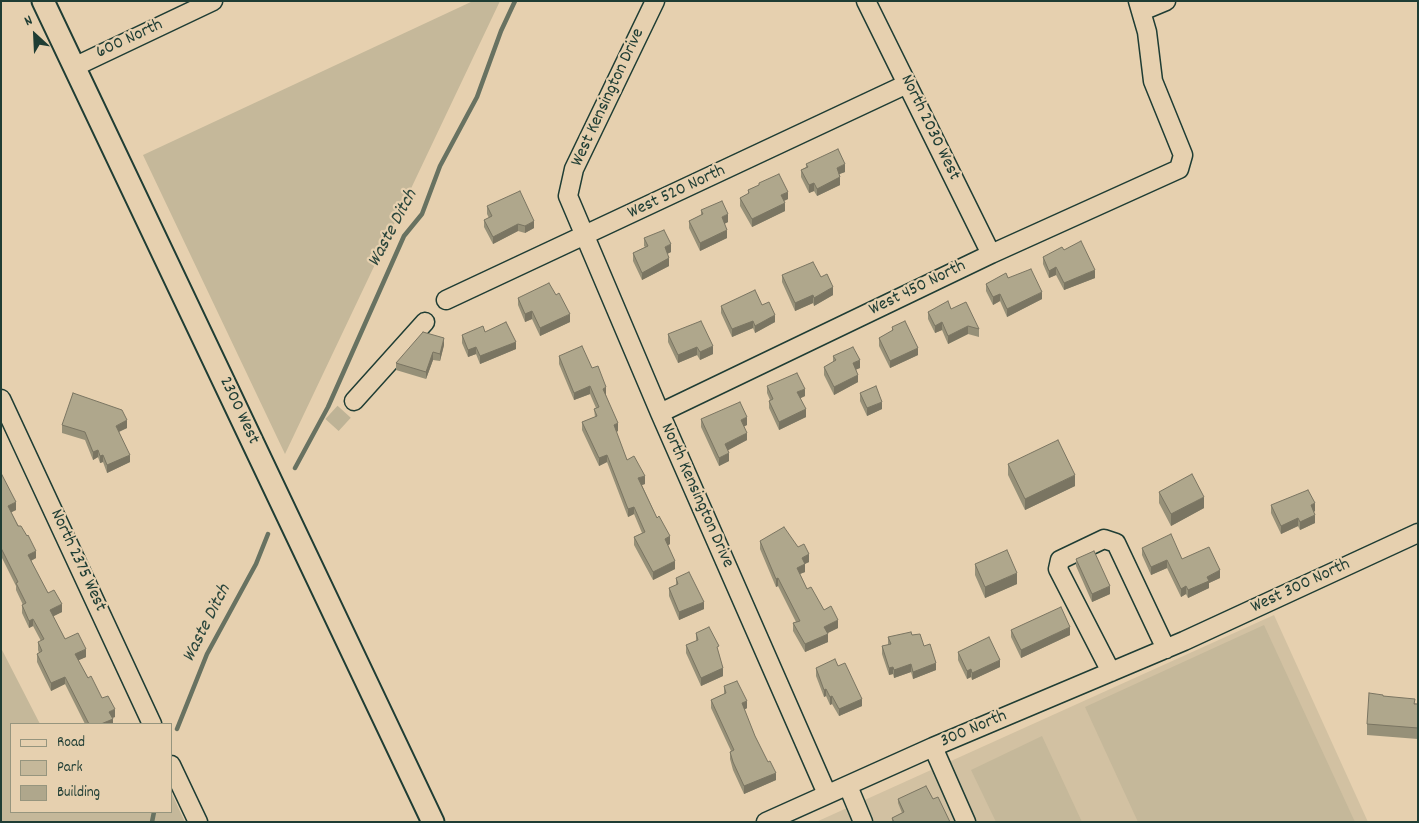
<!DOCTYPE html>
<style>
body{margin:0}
#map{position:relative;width:1419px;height:823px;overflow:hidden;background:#e6d0af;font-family:Dekko,sans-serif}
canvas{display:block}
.frame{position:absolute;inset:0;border:2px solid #1f3d34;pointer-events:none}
.legend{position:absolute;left:10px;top:723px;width:162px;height:90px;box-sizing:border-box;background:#e6d0af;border:1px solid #96957e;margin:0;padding:6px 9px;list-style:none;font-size:15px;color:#1f3d34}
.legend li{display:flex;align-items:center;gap:10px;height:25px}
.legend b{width:25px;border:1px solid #96957e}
.north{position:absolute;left:10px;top:10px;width:50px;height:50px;-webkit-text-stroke:4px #e6d0af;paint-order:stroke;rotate:335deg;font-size:14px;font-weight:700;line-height:20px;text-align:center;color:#1f3d34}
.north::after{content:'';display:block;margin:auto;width:18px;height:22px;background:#1f3d34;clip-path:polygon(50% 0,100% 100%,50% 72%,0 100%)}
</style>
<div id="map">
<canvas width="1419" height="823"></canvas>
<div class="frame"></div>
<ul class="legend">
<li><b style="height:6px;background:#e6d0af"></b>Road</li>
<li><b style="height:14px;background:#c5b89a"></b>Park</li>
<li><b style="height:14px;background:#afa78c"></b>Building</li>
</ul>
<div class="north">N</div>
</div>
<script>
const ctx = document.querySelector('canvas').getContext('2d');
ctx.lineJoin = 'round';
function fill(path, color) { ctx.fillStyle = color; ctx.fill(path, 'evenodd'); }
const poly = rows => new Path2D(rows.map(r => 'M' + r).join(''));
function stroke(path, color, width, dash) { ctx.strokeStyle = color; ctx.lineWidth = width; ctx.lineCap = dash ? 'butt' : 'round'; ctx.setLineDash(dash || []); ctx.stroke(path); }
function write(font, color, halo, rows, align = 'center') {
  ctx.font = font + ' Dekko,sans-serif'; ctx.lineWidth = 4.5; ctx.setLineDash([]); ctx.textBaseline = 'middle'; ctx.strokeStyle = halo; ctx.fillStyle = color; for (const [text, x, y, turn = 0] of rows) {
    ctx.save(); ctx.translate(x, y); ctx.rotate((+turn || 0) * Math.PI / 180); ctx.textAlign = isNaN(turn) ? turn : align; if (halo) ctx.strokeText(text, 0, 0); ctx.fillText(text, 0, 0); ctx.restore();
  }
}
fill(poly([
 [1274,615,1368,822,816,822]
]), '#d2c1a2');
fill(poly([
 [473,1,500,1,285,454,143,155],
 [1264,625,1355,822,1138,822,1085,707],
 [1,648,40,724,11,724,11,812,171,812,171,792,185,822,1,822],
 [1042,736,1082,822,996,822,971,770]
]), '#c5b89a');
stroke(poly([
 [295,468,328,407,404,236,422,214,440,166,477,97,501,31,515,1],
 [177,729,207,654,256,564,268,534],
 [152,822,154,812]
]), '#687261', 4.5);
stroke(poly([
 [332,425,354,401]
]), '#beb396', 18, [18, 9]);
const minor = poly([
 [655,1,574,169,568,196,660,413,827,794],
 [866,1,991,254],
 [1142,11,1166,1],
 [74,67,213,1],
 [446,300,907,84],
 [1,399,152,724],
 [354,401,425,322],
 [660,413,991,254,1179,169,1183,155,1153,81,1147,32,1138,1],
 [1111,672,1058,569,1060,560,1104,539,1116,543,1166,649],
 [933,747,966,822],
 [171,765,198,822],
 [848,786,863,822],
 [766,822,933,747,1184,641,1418,533]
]);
const major = poly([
 [43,1,433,822]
]);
stroke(minor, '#1f3d34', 21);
stroke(major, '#1f3d34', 25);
stroke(minor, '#e6d0af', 18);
stroke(major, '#e6d0af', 21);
fill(poly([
 [806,164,845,172,839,174,840,185,817,196,814,191,809,193,801,177,801,170,806,167],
 [759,183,788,199,784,201,785,211,752,227,740,206,740,198,748,194,748,190,759,185],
 [487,206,534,228,525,233,518,231,493,244,484,227,484,220,489,218,487,214],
 [701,210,728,222,724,224,727,238,700,251,689,228,689,221,701,215],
 [644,238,671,252,667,254,669,266,642,280,633,261,633,253,645,247,644,246],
 [1064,250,1095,278,1064,290,1056,275,1049,278,1043,264,1043,257],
 [782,275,821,277,833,295,814,306,813,303,795,311,782,282],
 [1008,278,1042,299,1007,317,1000,301,993,305,986,291,986,284],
 [518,298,570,322,540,336,532,319,525,322,518,305],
 [762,305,775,322,755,333,753,328,732,337,721,313,721,306],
 [951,309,979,329,979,337,968,334,948,344,942,330,935,333,928,319,928,312],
 [892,327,918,355,890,368,879,346,879,338,892,331],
 [485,332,516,349,480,364,476,354,468,357,462,343,462,335],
 [668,334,713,354,700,360,697,355,678,363,668,342],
 [444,345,440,361,433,360,426,379,396,370,396,363],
 [559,356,592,368,606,395,618,431,616,432,627,460,645,484,642,485,657,518,670,544,668,545,675,569,653,580,634,545,634,537,642,533,634,514,628,517,607,462,599,466,582,430,582,422,595,417,594,409,596,408,590,394,574,400,559,364],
 [833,356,860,368,856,369,858,382,834,395,824,375,824,367,833,362],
 [767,386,805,396,800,398,806,417,779,430,769,408,769,401,770,400,767,393],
 [860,393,882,409,867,416,860,401],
 [701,419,747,425,744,426,747,440,727,450,729,461,719,466,701,427],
 [62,425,127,428,119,432,130,462,107,473,103,462,100,463,98,457,93,460,85,440,62,433],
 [1008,464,1075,486,1025,510,1008,475],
 [1,473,16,510,11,512,36,558,31,561,48,593,62,612,53,616,65,639,86,657,78,660,88,678,115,717,112,718,113,724,85,724,65,684,51,691,37,662,37,654,39,653,38,650,38,642,41,641,33,626,29,628,22,613,22,605,23,605,16,590,16,586,1,556],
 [1159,492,1204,508,1171,526,1159,503],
 [1271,505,1315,511,1314,512,1315,523,1300,530,1298,526,1281,534,1271,513],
 [760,541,798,547,809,562,805,564,805,572,800,574,807,589,838,628,827,633,828,642,805,652,793,631,793,623,796,622,778,586,776,587,760,549],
 [1142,548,1182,559,1220,578,1209,583,1209,588,1188,598,1186,594,1181,597,1167,568,1151,575,1142,555],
 [1076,559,1110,594,1092,602,1076,566],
 [975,564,1017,584,985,598,975,575],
 [676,578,704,609,679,620,669,596,669,588,676,585],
 [1011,630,1070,635,1021,658,1011,637],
 [696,633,719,654,723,676,701,686,686,653,686,645,696,641],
 [912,635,924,646,936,670,913,679,911,672,894,678,893,674,889,675,882,654,882,646,888,645,888,637],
 [958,652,1000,667,972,680,971,677,967,679,958,660],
 [838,666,862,706,839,716,832,704,830,705,826,696,824,697,816,676,816,668],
 [724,686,747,708,744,710,755,736,776,780,744,794,733,770,730,759,730,752,731,751,711,708,711,700,724,694],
 [1383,696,1418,704,1418,739,1367,735,1367,724],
 [898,799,933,799,950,822,892,822,892,818,902,813,898,803]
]), '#969078');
fill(poly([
 [845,164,845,172,837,175,837,168],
 [840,177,840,185,817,196,817,189],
 [814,183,814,191,809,193,809,185],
 [788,192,788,199,781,202,781,195],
 [785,203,785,211,752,227,752,219],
 [728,214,728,222,722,225,722,217],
 [534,221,534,228,525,233,525,226],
 [518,224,518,231,493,244,493,237],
 [727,230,727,238,700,251,700,243],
 [671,244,671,252,665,255,665,247],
 [669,258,669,266,642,280,642,273],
 [1056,267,1056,275,1049,278,1049,271],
 [1095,270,1095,278,1064,290,1064,283],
 [833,287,833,295,814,306,814,298],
 [1042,292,1042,299,1007,317,1007,309],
 [1000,294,1000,301,993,305,993,297],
 [813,295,813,303,795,311,795,303],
 [532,311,532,319,525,322,525,314],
 [570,314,570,322,540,336,540,328],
 [775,315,775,322,755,333,755,326],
 [753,321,753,328,732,337,732,329],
 [942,322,942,330,935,333,935,326],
 [968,326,968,334,948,344,948,336],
 [444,338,444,345,440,361,440,354],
 [516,342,516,349,480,364,480,356],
 [713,346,713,354,700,360,700,352],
 [476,347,476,354,468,357,468,350],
 [697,347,697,355,678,363,678,355],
 [918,348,918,355,890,368,890,361],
 [433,352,433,360,426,379,426,372],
 [860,360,860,368,853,371,853,363],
 [858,375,858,382,834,395,834,387],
 [590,386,590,394,574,400,574,393],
 [606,387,606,395,603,396,603,389],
 [805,389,805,396,797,400,797,392],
 [882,402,882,409,867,416,867,408],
 [806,409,806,417,779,430,779,422],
 [747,417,747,425,741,428,741,420],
 [127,420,127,428,116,433,116,426],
 [618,423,618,431,614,433,614,425],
 [747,433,747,440,725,452,725,444],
 [98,450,98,457,93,460,93,452],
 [729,453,729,461,719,466,719,458],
 [103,455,103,462,100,463,100,456],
 [130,455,130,462,107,473,107,465],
 [607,455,607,462,599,466,599,458],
 [1075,475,1075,486,1025,510,1025,499],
 [645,476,645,484,638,486,638,478],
 [1204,497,1204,508,1171,526,1171,514],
 [16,502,16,510,8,514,8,506],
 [1315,503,1315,511,1311,513,1311,505],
 [634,507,634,514,628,517,628,509],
 [1315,515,1315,523,1300,530,1300,522],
 [1298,518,1298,526,1281,534,1281,526],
 [670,536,670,544,665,547,665,539],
 [36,551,36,558,28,562,28,555],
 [809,554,809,562,802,565,802,558],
 [1167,560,1167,568,1151,575,1151,567],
 [675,561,675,569,653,580,653,572],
 [805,564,805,572,797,575,797,568],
 [1220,570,1220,578,1209,583,1209,588,1188,598,1188,590,1207,577],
 [1017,573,1017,584,985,598,985,587],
 [778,578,778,586,776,587,776,579],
 [1110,586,1110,594,1092,602,1092,594],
 [1186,586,1186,594,1181,597,1181,589],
 [704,602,704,609,679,620,679,612],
 [62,604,62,612,50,618,50,610],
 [33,619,33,626,29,628,29,621],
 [838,620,838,628,824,635,824,627],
 [1070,627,1070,635,1021,658,1021,650],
 [828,634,828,642,805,652,805,644],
 [86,649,86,657,75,662,75,654],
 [1000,660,1000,667,972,680,972,673],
 [936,663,936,670,913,679,913,672],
 [911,664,911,672,894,678,894,670],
 [893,667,893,674,889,675,889,668],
 [723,668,723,676,701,686,701,678],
 [971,669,971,677,967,679,967,671],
 [65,677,65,684,51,691,51,683],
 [826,689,826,696,824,697,824,690],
 [832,696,832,704,830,705,830,697],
 [862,699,862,706,839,716,839,709],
 [747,701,747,708,742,711,742,703],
 [115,709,115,717,109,719,109,712],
 [113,719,113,724,101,724],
 [776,773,776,780,744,794,744,786]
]), '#7a7562');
const building = poly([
 [838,149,845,164,837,168,840,177,817,189,814,183,809,185,801,170,808,167,806,164,838,149],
 [779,174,788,192,781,195,785,203,752,219,740,198,749,193,748,190,759,185,759,183,779,174],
 [520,191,534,221,525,226,518,224,493,237,484,220,492,216,487,206,520,191],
 [722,201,728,214,722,217,727,230,700,243,689,221,703,214,701,210,722,201],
 [664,230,671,244,665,247,669,258,642,273,633,253,648,246,644,238,664,230],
 [1081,241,1095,270,1064,283,1056,267,1049,271,1043,257,1062,247,1064,250,1081,241],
 [813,262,821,277,827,274,833,287,814,298,813,295,795,303,782,275,813,262],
 [1031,269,1042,292,1007,309,1000,294,993,297,986,284,1006,273,1008,278,1031,269],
 [549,283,556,295,559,293,570,314,540,328,532,311,525,314,518,298,549,283],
 [755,290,762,305,769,302,775,315,755,326,753,321,732,329,721,306,755,290],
 [948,301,951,309,966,302,979,329,968,326,948,336,942,322,935,326,928,312,948,301],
 [701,321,713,346,700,352,697,347,678,355,668,334,701,321],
 [905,321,918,348,890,361,879,338,893,330,892,327,905,321],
 [506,322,516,342,480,356,476,347,468,350,462,335,483,326,485,332,506,322],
 [423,332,444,338,440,354,433,352,426,372,396,363,423,332],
 [582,346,592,368,598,366,606,387,603,389,618,423,614,425,627,460,634,456,645,476,638,478,657,518,659,516,670,536,665,539,675,561,653,572,634,537,645,532,634,507,628,509,607,455,599,458,582,422,597,416,594,409,599,407,590,386,574,393,559,356,582,346],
 [853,347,860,360,853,363,858,375,834,387,824,367,836,360,833,356,853,347],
 [797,373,805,389,797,392,806,409,779,422,769,401,773,399,767,386,797,373],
 [876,386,882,402,867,408,860,393,876,386],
 [73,393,122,410,127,420,116,426,130,455,107,465,103,455,100,456,98,450,93,452,85,432,62,425,73,393],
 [740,402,747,417,741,420,747,433,725,444,729,453,719,458,701,419,740,402],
 [1058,440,1075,475,1025,499,1008,464,1058,440],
 [1,473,16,502,8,506,18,526,21,526,27,536,28,535,36,551,28,555,48,593,54,590,62,604,50,610,65,639,78,633,86,649,75,654,88,678,91,676,102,698,108,696,115,709,109,712,113,719,101,724,89,724,65,677,51,683,37,654,42,651,38,642,44,639,33,619,29,621,22,605,26,603,16,583,18,582,1,548,1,473],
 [1192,474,1204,497,1171,514,1159,492,1192,474],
 [1308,490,1315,503,1311,505,1315,515,1300,522,1298,518,1281,526,1271,505,1308,490],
 [784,527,798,547,804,544,809,554,802,558,805,564,797,568,807,589,811,587,824,610,831,606,838,620,824,627,828,634,805,644,793,623,800,621,778,578,776,579,760,541,784,527],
 [1171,534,1182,559,1209,547,1220,570,1207,577,1209,581,1188,590,1186,586,1181,589,1167,560,1151,567,1142,548,1171,534],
 [1007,550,1017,573,985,587,975,564,1007,550],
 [1094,551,1110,586,1092,594,1076,559,1094,551],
 [689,572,704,602,679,612,669,588,678,584,676,578,689,572],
 [1061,607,1070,627,1021,650,1011,630,1061,607],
 [709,627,719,646,717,647,723,668,701,678,686,645,698,640,696,633,709,627],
 [911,632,912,635,920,634,924,646,930,644,936,663,913,672,911,664,894,670,893,667,889,668,882,646,891,644,888,637,911,632],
 [989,637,1000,660,972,673,971,669,967,671,958,652,989,637],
 [835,659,838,666,845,663,862,699,839,709,832,696,830,697,826,689,824,690,816,668,835,659],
 [737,681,747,701,742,703,755,736,768,762,770,761,776,773,744,786,733,762,730,752,734,750,711,700,726,693,724,686,737,681],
 [1369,693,1383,695,1383,696,1415,699,1414,704,1418,704,1418,728,1367,724,1369,693],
 [926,786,933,799,938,797,950,822,894,822,892,818,904,812,898,799,926,786]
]);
fill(building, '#afa78c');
stroke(building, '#7a7562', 1);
write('18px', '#1f3d34', '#e6d0af', [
 ["600 North",130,40,-25],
 ["West Kensington Drive",609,98,-65],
 ["North 2030 West",929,128,64],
 ["West 520 North",677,193,-25],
 ["West 450 North",918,289,-26],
 ["2300 West",238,411,65],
 ["North Kensington Drive",696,496,66],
 ["North 2375 West",77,561,65],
 ["West 300 North",1301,587,-25],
 ["300 North",974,730,-23]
]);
write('italic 19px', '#2b463c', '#e6d0af', [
 ["Waste Ditch",394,229,-62],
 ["Waste Ditch",208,624,-63]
]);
</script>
